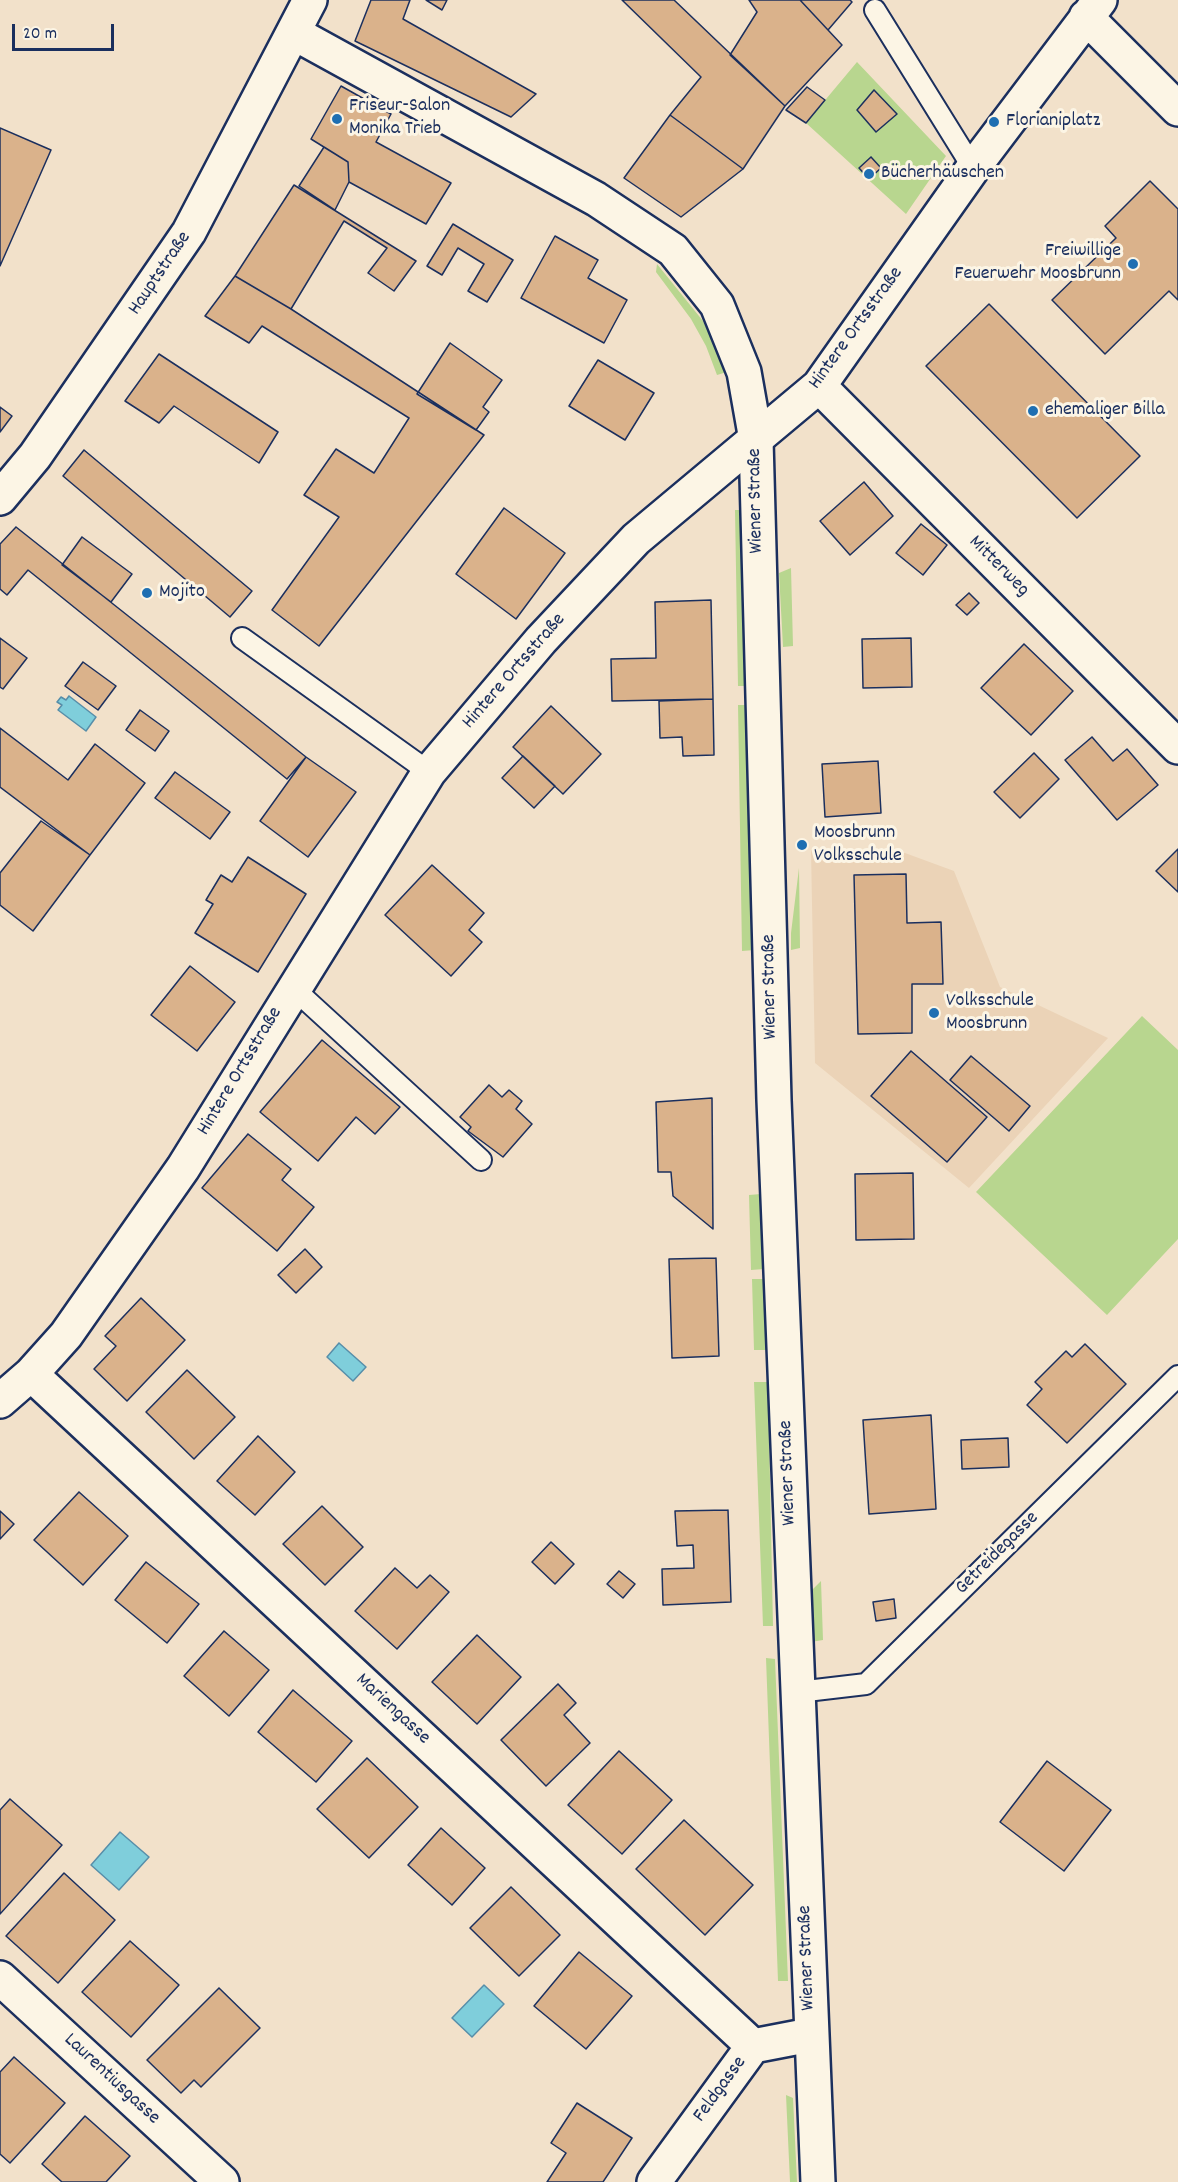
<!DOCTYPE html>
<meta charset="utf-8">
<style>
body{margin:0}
#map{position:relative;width:1178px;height:2182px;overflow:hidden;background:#f2e1ca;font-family:Dekko,sans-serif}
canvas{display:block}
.scale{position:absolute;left:12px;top:24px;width:102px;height:27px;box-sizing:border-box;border:3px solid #1b2f5e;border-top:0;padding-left:8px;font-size:18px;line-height:21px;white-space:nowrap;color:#1b2f5e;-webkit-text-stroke:4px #fcf5e5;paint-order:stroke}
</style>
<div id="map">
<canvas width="1178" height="2182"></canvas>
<div class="scale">20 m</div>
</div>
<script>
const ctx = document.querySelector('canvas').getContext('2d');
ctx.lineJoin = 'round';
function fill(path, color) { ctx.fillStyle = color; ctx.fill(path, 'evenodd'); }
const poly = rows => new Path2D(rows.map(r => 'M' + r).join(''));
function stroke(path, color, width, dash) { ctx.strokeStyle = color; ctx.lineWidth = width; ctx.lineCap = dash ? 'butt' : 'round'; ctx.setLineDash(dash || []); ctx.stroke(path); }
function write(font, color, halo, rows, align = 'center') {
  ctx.font = font + ' Dekko,sans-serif'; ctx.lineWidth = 6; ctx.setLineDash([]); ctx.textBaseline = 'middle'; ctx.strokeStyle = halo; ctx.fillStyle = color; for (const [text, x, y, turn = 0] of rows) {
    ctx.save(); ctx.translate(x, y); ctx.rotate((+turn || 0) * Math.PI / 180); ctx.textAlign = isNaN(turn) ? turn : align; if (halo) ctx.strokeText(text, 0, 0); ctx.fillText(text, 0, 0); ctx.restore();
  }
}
fill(poly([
 [811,850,905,853,954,871,1000,987,1108,1038,969,1188,815,1063]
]), '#ebd3b7');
fill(poly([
 [857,62,946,156,906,214,806,123],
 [657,264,703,321,727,372,717,375,706,346,691,319,656,272],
 [735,510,741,510,746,686,738,686],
 [791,568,793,646,783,647,779,573],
 [738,705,746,705,755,950,742,951],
 [799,868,800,948,791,950,791,933],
 [1142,1016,1178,1050,1178,1239,1107,1315,976,1192],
 [761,1194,764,1269,751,1270,749,1195],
 [752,1279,764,1279,766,1350,754,1350],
 [754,1382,768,1382,773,1626,763,1626],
 [821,1581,823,1640,811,1642,811,1591],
 [766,1658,775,1659,788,1981,778,1981],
 [786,2095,793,2098,797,2182,790,2182]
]), '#b8d68f');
const water = poly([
 [69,696,96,717,86,731,58,710,62,705,57,702,61,697,66,700,69,696],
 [339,1343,366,1367,353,1381,327,1357,339,1343],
 [120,1832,149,1857,119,1890,91,1865,120,1832],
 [484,1985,504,2004,472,2037,452,2018,484,1985]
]);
fill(water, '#7fcedb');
stroke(water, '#578ea9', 1.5);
const building = poly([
 [371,0,410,0,403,19,536,94,511,117,355,41,371,0],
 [426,0,447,0,442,10,426,0],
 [622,0,674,0,785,106,743,169,670,115,701,77,622,0],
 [749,0,800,0,842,45,785,106,730,55,757,12,749,0],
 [800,0,850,0,852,2,828,30,800,0],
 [341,86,391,114,376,142,451,183,426,224,349,182,348,162,311,139,341,86],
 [807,87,825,100,806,123,786,110,807,87],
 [874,90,897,114,876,132,857,110,874,90],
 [670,115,743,169,681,217,624,178,670,115],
 [0,128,51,150,0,266,0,128],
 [324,147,348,162,349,182,335,210,299,186,324,147],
 [871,157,881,168,869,179,859,168,871,157],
 [1150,181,1178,209,1178,300,1169,291,1105,354,1052,300,1116,238,1105,226,1150,181],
 [294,185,416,261,394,291,368,273,387,248,344,221,291,309,235,276,294,185],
 [453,224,513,260,487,302,468,291,484,264,458,248,442,275,427,266,453,224],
 [555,236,598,260,588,278,627,300,604,343,521,298,555,236],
 [235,276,291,309,484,435,319,646,272,610,339,517,304,495,336,449,374,473,409,418,262,326,249,343,205,316,235,276],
 [989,304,1140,456,1077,518,926,366,989,304],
 [450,343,502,380,483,407,489,412,476,430,417,394,450,343],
 [159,354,278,432,259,463,174,406,159,423,125,401,159,354],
 [598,360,654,393,625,440,569,406,598,360],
 [0,407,12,416,0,432,0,407],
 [84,450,252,591,230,617,63,476,84,450],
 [864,482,893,516,850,555,820,521,864,482],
 [504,508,565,553,516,619,456,574,504,508],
 [921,524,947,545,923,575,896,553,921,524],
 [16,527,306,757,287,779,28,570,7,595,0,589,0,544,16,527],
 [82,537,132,574,111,602,62,565,82,537],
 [969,593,979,603,967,615,956,605,969,593],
 [711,600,713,699,612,701,611,659,656,658,655,602,711,600],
 [0,638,27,658,3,689,0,687,0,638],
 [911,638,912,687,863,688,862,639,911,638],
 [1024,644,1073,691,1031,735,981,688,1024,644],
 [83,662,116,686,98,710,65,686,83,662],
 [713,699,714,755,683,756,682,737,660,738,659,701,713,699],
 [551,706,601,754,563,794,513,747,551,706],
 [140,710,169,731,155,751,126,730,140,710],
 [0,728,68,780,95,744,145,783,90,855,0,787,0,728],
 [1092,737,1113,761,1127,749,1158,785,1117,820,1065,760,1092,737],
 [1034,753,1059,779,1020,818,994,792,1034,753],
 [523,756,555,786,534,808,502,778,523,756],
 [306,757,356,792,308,857,260,821,306,757],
 [878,761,881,813,825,817,822,764,878,761],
 [175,772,230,812,210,839,155,798,175,772],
 [41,821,90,855,33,931,0,905,0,873,41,821],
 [1178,849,1178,892,1156,871,1178,849],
 [248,857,306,894,258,972,195,933,213,904,206,900,221,875,232,882,248,857],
 [432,865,484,913,469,930,482,942,451,976,385,915,432,865],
 [906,874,907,923,941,922,943,984,912,984,912,1033,858,1034,854,875,906,874],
 [190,966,235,1002,197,1051,151,1015,190,966],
 [322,1040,400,1107,375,1134,356,1117,318,1161,260,1112,322,1040],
 [911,1051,987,1117,947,1162,871,1096,911,1051],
 [971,1056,1030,1106,1009,1131,950,1080,971,1056],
 [489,1085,502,1097,509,1090,522,1101,516,1109,532,1124,503,1157,468,1131,471,1127,460,1117,489,1085],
 [712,1098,713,1229,673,1196,671,1172,658,1172,656,1102,712,1098],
 [248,1134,291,1169,282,1180,314,1207,277,1251,202,1188,248,1134],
 [913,1173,914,1239,856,1240,855,1174,913,1173],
 [305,1249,322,1267,296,1293,278,1275,305,1249],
 [716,1258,719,1356,672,1358,669,1259,716,1258],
 [141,1298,185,1340,127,1401,94,1369,116,1346,105,1336,141,1298],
 [1085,1344,1126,1384,1067,1443,1027,1405,1042,1389,1035,1382,1066,1351,1072,1357,1085,1344],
 [187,1370,235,1417,194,1459,146,1412,187,1370],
 [931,1415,936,1509,869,1514,863,1420,931,1415],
 [258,1436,295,1472,255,1515,217,1481,258,1436],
 [1008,1438,1009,1467,962,1469,961,1440,1008,1438],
 [79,1492,128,1536,83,1585,34,1540,79,1492],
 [322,1506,363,1547,325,1585,283,1544,322,1506],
 [728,1510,731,1602,663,1605,662,1569,694,1568,693,1545,677,1546,675,1511,728,1510],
 [0,1511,14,1524,0,1539,0,1511],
 [551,1542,574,1564,555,1584,532,1562,551,1542],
 [146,1562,199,1604,167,1643,115,1600,146,1562],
 [395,1568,417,1588,430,1575,449,1592,397,1649,355,1611,395,1568],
 [619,1571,635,1584,623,1598,607,1584,619,1571],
 [894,1599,896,1618,876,1621,873,1602,894,1599],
 [224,1631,269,1670,229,1716,184,1676,224,1631],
 [477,1635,521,1677,477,1724,432,1682,477,1635],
 [558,1684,576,1703,564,1715,590,1743,546,1786,501,1740,558,1684],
 [293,1690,352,1741,316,1782,258,1732,293,1690],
 [619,1751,672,1800,622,1854,568,1805,619,1751],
 [367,1758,418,1807,369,1858,317,1809,367,1758],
 [1047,1761,1111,1810,1064,1871,1000,1822,1047,1761],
 [10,1799,62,1845,0,1914,0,1810,10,1799],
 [684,1820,753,1885,705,1935,636,1869,684,1820],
 [441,1828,485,1868,452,1905,408,1865,441,1828],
 [64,1873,115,1920,58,1983,6,1936,64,1873],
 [511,1887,560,1935,519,1976,470,1928,511,1887],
 [130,1941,179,1985,131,2037,82,1992,130,1941],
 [579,1952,632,1996,586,2049,534,2006,579,1952],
 [219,1988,260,2028,201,2087,194,2080,181,2093,147,2060,219,1988],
 [14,2057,65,2103,10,2163,0,2154,0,2072,14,2057],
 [577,2103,632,2138,603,2182,547,2182,566,2153,551,2143,577,2103],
 [85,2116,130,2156,106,2182,62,2182,42,2164,85,2116]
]);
fill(building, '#dab28b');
stroke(building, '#1b2f5e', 1.5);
const service = poly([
 [875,10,973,168],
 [242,638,429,772],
 [293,988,481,1160],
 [798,1692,866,1684,1178,1376]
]);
const minor = poly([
 [1086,17,1178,109],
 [819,386,1178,747],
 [31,1374,753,2046],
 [0,1401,31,1374,66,1335,183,1168,429,772,541,640,636,539,819,386,973,168,1100,0],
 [0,1978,222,2182],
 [654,2182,753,2046,810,2035]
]);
const secondary = poly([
 [294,33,596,199,673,250,717,305,744,372,756,440,774,1100,818,2182],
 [0,498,35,456,189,232,310,0]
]);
stroke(service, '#1b2f5e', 24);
stroke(minor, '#1b2f5e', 38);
stroke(secondary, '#1b2f5e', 38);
stroke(service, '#fcf5e5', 20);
stroke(minor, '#fcf5e5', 33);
stroke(secondary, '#fcf5e5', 33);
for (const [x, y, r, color] of [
 [337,119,6,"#1f6fb2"],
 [994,122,6,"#1f6fb2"],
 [869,174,6,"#1f6fb2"],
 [1133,264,6,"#1f6fb2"],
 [1033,411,6,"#1f6fb2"],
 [147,593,6,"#1f6fb2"],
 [802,845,6,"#1f6fb2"],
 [934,1013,6,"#1f6fb2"]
]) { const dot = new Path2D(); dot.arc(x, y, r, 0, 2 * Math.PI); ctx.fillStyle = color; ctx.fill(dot); stroke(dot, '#fcf5e5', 2); }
write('20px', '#1b2f5e', '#fcf5e5', [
 ["Friseur-Salon",349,107],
 ["Monika Trieb",349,130],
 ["Florianiplatz",1006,122],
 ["Bücherhäuschen",881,174],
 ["Freiwillige",1121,252,"right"],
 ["Feuerwehr Moosbrunn",1121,275,"right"],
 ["ehemaliger Billa",1045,411],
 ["Mojito",159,593],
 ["Moosbrunn",814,834],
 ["Volksschule",814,857],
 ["Volksschule",946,1002],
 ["Moosbrunn",946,1025]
], 'left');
write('20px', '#1b2f5e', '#fcf5e5', [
 ["Hauptstraße",161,274,-56],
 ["Hintere Ortsstraße",857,329,-54],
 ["Wiener Straße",757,501,-91],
 ["Mitterweg",998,567,45],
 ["Hintere Ortsstraße",515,672,-49],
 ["Wiener Straße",771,987,-91],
 ["Hintere Ortsstraße",241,1072,-59],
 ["Wiener Straße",789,1473,-92],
 ["Getreidegasse",998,1554,-45],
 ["Mariengasse",392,1710,43],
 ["Wiener Straße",808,1958,-92],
 ["Laurentiusgasse",111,2080,43],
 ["Feldgasse",721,2090,-54]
]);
</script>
